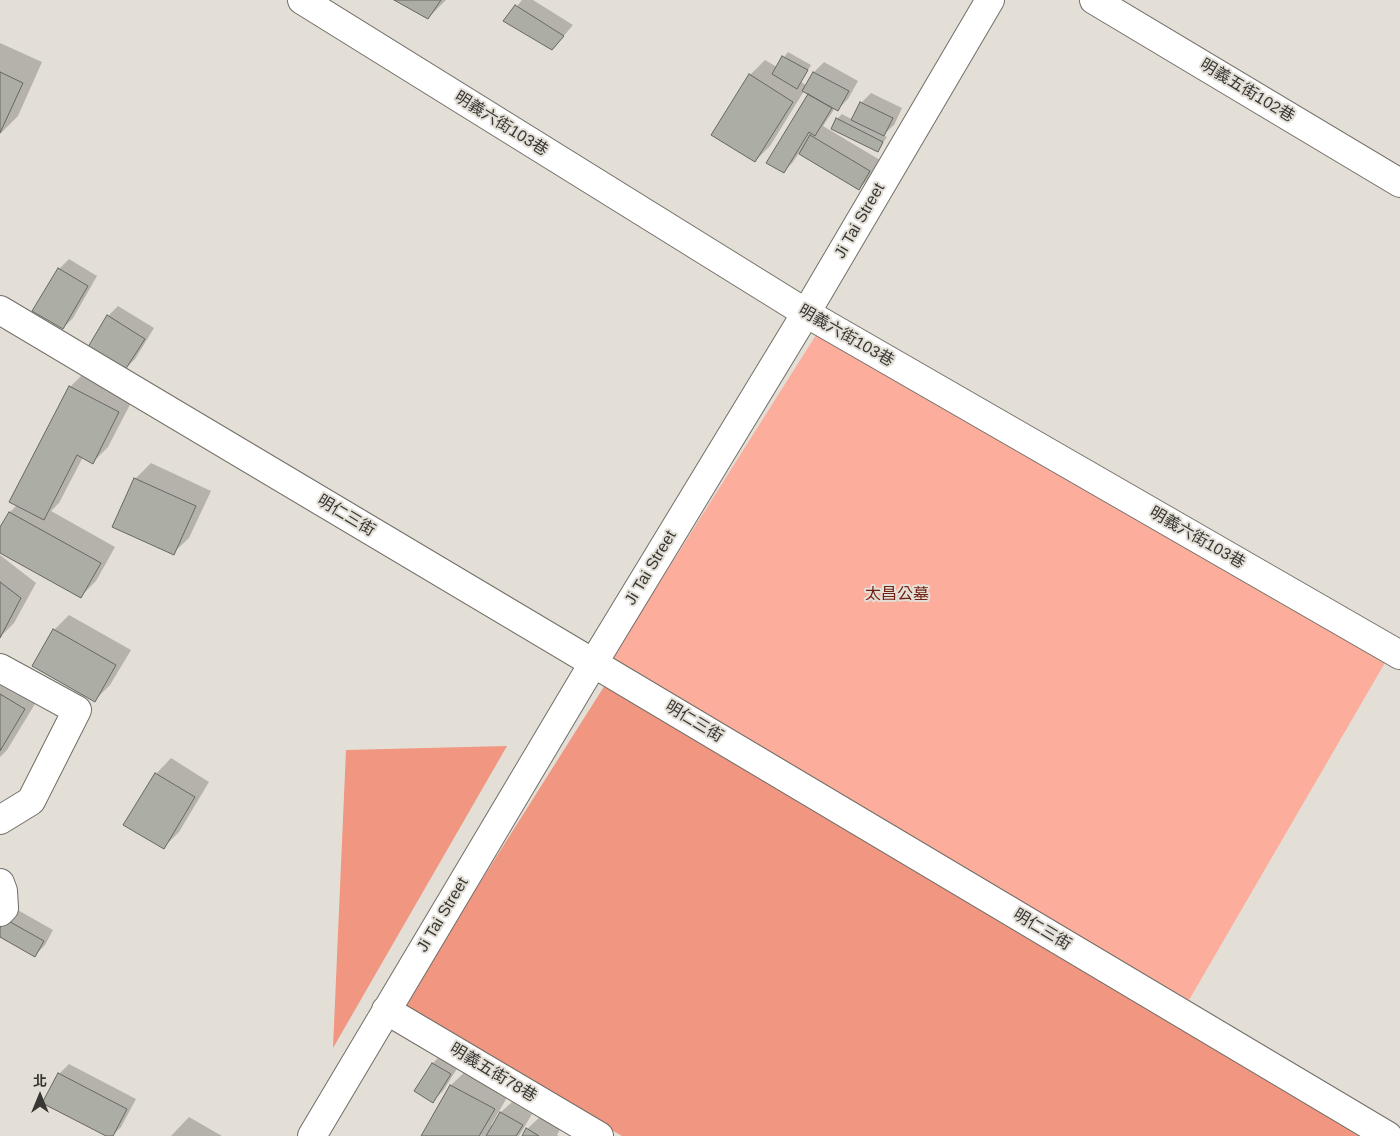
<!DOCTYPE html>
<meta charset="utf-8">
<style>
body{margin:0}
#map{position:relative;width:1400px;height:1136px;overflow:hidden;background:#e3dfd7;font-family:Arial,"Noto Sans TC",sans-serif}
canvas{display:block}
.north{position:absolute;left:15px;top:1071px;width:50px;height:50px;-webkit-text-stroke:4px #e3dfd7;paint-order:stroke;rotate:0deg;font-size:14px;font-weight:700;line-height:20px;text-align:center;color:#383733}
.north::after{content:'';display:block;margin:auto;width:18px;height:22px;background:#383733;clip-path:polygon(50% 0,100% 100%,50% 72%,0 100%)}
</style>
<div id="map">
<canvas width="1400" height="1136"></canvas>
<div class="north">北</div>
</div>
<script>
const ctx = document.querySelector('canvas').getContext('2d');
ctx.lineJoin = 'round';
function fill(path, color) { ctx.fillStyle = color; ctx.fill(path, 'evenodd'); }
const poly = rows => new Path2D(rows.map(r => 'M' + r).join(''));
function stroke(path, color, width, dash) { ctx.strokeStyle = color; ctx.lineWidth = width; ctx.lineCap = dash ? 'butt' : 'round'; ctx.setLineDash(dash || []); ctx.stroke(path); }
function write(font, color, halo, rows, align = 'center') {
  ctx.font = font + ' Arial,"Noto Sans TC",sans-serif'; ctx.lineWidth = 4; ctx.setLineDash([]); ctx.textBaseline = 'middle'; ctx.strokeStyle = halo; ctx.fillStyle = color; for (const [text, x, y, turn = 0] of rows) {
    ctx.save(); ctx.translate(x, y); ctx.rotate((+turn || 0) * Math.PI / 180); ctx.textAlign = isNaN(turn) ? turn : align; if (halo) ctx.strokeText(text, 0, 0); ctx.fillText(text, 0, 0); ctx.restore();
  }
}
fill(poly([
 [828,316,1393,649,1189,1000,608,664]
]), '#fcad9c');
fill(poly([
 [605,685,1375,1136,622,1136,400,1009],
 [507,746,333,1048,346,750]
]), '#f19681');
fill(poly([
 [396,0,446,0,428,18],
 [522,0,533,0,573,25,562,38,505,21],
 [0,43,42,62,18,116,0,134],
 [788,52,811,65,801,82,807,86,814,72,824,62,858,81,848,99,838,109,835,108,823,126,880,160,869,178,859,189,799,153,793,162,783,172,809,94,804,91,770,146,755,161,750,75,765,60,777,67],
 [871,93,902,108,894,125,883,135,887,137,877,151,837,119,842,114,853,120,861,103],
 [69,259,97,276,73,318,63,328,59,269],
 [118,306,154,328,135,359,125,369,108,316],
 [85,372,134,397,108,447,93,462,83,457,59,503,51,511,115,547,96,581,81,596,0,552,0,530,10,512,17,505,70,387],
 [151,463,211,491,189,538,173,553,114,526,135,479],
 [0,555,36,583,14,623,0,637],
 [69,615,131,650,110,685,95,700,54,630],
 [0,662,44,689,7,750,0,757],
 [171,758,209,782,179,832,163,848,156,774],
 [16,909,53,930,45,945,35,955,0,935,0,930],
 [443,1053,460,1064,443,1091,433,1101,416,1091,433,1063],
 [69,1064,136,1099,121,1127,112,1136,108,1136,59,1074],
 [467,1070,509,1094,491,1125,493,1126,501,1112,512,1102,532,1114,519,1136,422,1136,451,1085],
 [543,1114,562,1126,557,1135,559,1136,523,1136,527,1129],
 [189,1117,222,1136,171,1136]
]), '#0003');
const building = poly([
 [394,0,441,0,428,19,394,0],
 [515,5,564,36,552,50,503,21,515,5],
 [782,56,808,70,797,89,772,74,782,56],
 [0,72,23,83,0,133,0,72],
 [813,72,849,91,838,111,802,91,813,72],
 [749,74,793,102,755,162,711,135,749,74],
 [808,94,832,108,815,136,809,132,784,173,766,163,808,94],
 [860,102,893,118,884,136,851,120,860,102],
 [836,118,883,142,878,152,831,129,836,118],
 [810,135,870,171,859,190,799,154,810,135],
 [58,268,88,286,63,329,32,311,58,268],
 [107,315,145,339,125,370,88,347,107,315],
 [69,386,119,412,93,464,77,455,44,520,9,502,69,386],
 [134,478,196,506,174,555,112,527,134,478],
 [9,512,101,563,81,598,0,553,0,527,9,512],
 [0,582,21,598,0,638,0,582],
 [53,629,116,665,95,702,32,666,53,629],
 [0,694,25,709,0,751,0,694],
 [155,773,195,797,164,849,123,825,155,773],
 [5,919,44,941,35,957,0,937,0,928,5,919],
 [432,1063,451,1074,433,1103,414,1091,432,1063],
 [58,1073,127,1109,113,1136,106,1136,42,1103,58,1073],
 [450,1085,495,1109,479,1136,421,1136,450,1085],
 [500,1112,523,1125,516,1136,486,1136,500,1112],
 [526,1128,539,1136,522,1136,526,1128]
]);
fill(building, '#acada4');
stroke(building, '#666760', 1);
const minor = poly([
 [302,0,806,313,1400,655],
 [1094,0,1400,183],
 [0,310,1388,1136],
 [0,668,77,710,31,801,0,820],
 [0,883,3,891,4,908,0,912],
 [386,1010,599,1136],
 [312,1136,594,662,806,313,990,0]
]);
stroke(minor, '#726e67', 30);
stroke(minor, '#fff', 28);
write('16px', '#383733', '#e3dfd7', [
 ["明義五街102巷",1247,91,31],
 ["明義六街103巷",501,124,32],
 ["Ji Tai Street",860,221,-60],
 ["明義六街103巷",846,336,30],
 ["明仁三街",346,516,31],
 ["明義六街103巷",1197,538,30],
 ["Ji Tai Street",651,568,-59],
 ["明仁三街",694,722,31],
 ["Ji Tai Street",443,915,-59],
 ["明仁三街",1042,930,31],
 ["明義五街78巷",493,1073,31]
]);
write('16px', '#722212', '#e3dfd7', [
 ["太昌公墓",897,595]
]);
</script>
